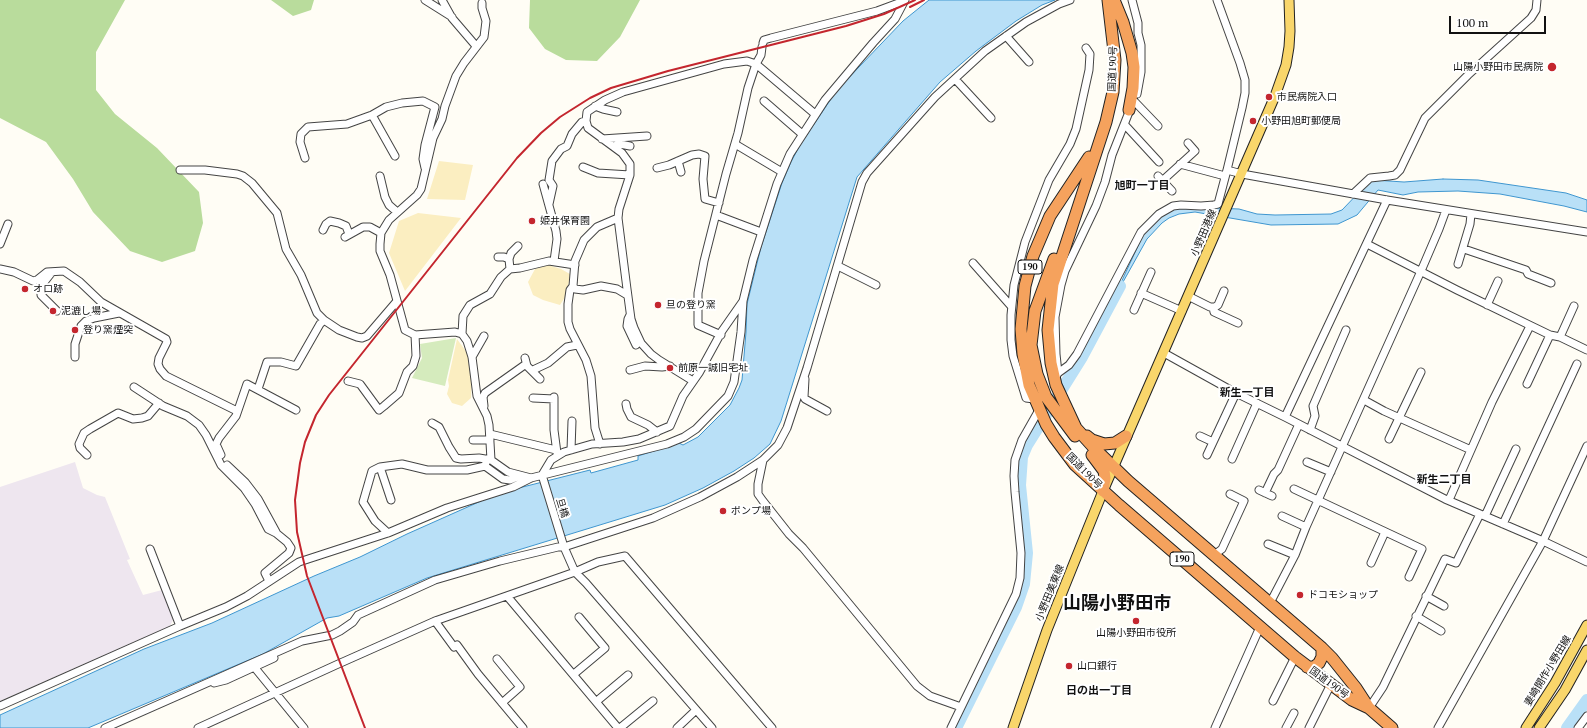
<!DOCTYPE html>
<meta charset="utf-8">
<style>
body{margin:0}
#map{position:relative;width:1587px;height:728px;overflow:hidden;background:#fffdf5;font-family:"PT Serif",serif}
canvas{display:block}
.scale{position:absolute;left:1449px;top:16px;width:97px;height:18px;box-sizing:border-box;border:2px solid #111;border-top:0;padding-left:5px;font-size:12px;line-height:14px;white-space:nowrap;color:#111;-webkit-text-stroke:3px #fff;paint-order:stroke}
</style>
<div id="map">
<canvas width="1587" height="728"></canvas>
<div class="scale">100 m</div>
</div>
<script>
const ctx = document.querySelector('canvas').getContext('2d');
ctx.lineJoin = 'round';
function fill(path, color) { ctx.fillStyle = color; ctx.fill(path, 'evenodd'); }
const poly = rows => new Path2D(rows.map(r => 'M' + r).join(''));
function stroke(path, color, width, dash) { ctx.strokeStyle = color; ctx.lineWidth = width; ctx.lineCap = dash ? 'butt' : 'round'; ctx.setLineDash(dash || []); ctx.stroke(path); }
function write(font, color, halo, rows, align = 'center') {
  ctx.font = font + ' "PT Serif","Noto Sans JP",serif'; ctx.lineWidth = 4; ctx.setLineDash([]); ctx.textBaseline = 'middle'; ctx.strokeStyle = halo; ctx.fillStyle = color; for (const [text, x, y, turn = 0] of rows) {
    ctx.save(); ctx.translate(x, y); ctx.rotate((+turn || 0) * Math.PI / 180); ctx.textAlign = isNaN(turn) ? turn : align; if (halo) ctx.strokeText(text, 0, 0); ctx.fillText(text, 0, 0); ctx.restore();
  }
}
fill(poly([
 [75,462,83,488,97,495,105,497,130,559,127,560,143,595,162,590,173,620,170,626,0,701,0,487]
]), '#eee6ef');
fill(poly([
 [456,338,445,386,412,378,422,358,420,344]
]), '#d5ebbd');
fill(poly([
 [0,0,125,0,96,52,96,90,115,114,157,148,199,192,203,223,195,251,162,262,130,251,93,212,73,179,46,142,0,118],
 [271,0,314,0,311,10,293,16],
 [530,0,640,0,620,37,597,61,566,60,545,49,529,28]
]), '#b9dc9c');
fill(poly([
 [439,161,473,165,465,200,427,199],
 [418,213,461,218,405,291,389,253,399,221],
 [548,265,561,269,570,274,567,294,560,305,543,300,533,295,528,282,535,269],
 [457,339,468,354,472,377,471,398,462,406,452,403,447,394,449,386,448,380]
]), '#fbeec1');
const water = poly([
 [929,0,1055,0,1042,5,1016,21,976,51,940,82,857,177,781,421,770,444,754,458,734,471,703,488,665,505,427,578,339,616,327,618,263,654,88,728,0,728,0,715,144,649,212,623,314,576,360,557,407,534,499,493,590,470,591,473,638,460,638,456,679,443,683,445,698,437,730,405,739,388,742,380,746,332,747,304,761,247,782,183,791,162,800,145,837,90,903,21,929,0],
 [1443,179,1478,180,1566,193,1587,200,1587,212,1564,206,1500,194,1458,191,1418,192,1403,195,1378,190,1357,215,1338,224,1271,225,1195,212,1179,214,1169,218,1162,223,1147,239,1113,300,1143,235,1152,224,1168,210,1177,207,1214,208,1239,209,1257,214,1275,215,1331,214,1342,210,1366,185,1374,180,1404,182,1443,179]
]);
fill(water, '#b9e0f7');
stroke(water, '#3f96cf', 1);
stroke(poly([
 [956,728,1016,607,1024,584,1027,553,1020,485,1022,457,1027,445,1082,357,1120,286],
 [1567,728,1587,700]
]), '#b9e0f7', 12);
const minor = poly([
 [425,0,452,17],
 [442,0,452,18,476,46],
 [1132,0,1138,23,1138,33,1141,45,1141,72,1137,94],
 [1217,0,1240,63,1245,80,1245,93,1242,108,1227,170,1242,174,1387,200,1587,232],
 [1006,36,1029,62],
 [763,43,764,40,771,38,877,11,904,1],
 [955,79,991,118],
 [764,101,802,134],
 [1135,102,1158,126],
 [595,106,603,109,617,112],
 [372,115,395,156],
 [1125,125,1159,162],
 [602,139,647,136],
 [735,144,782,172],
 [613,146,620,144,630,146],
 [305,158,300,142,301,134,308,127,347,124,372,115,386,107,402,103,423,101,435,107,425,145,423,159,425,168],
 [678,161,681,172],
 [1180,164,1225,176],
 [583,167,598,173,630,175],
 [657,168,669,165,692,155,699,154,705,156,703,179,705,199,719,203],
 [180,170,205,170,237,174,243,176,252,183,277,213,286,249,301,275,317,313,324,320,339,330,357,337,362,338,367,336,397,301],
 [380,176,385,197,389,205,397,212],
 [1158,176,1172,191],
 [1162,181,1195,151,1188,143],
 [543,184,556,231,557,239,554,261],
 [1353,194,1370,178,1389,176,1395,175,1400,170,1425,118,1468,75,1531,18,1536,10,1537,0],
 [549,204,553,186,549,180,552,161,561,149,567,146,572,134,582,122,586,121],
 [716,215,761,232],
 [323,230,326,224,330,221,339,223,346,226,349,234],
 [345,237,363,227,370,227,381,233],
 [0,244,8,224],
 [1367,244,1457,290,1550,335,1560,337,1574,306],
 [1464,249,1526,270,1528,274,1551,283],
 [498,257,504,257,509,259],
 [973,263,1011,306],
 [1458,264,1470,224,1471,214],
 [838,266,876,285],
 [0,269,14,272,33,281,37,280,47,272,64,271,80,282,101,302,166,339,167,342,159,358,158,364,160,369,166,376,237,411],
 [510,269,509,259,511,253,518,246],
 [52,272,41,286,41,295,57,311],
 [573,286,575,289,583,290,601,286,617,289,627,295],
 [1141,293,1182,311],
 [1188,296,1210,307,1215,307,1218,305,1224,291],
 [1487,305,1498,281],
 [1213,307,1214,312,1238,323],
 [1134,310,1151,272],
 [630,315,628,319,627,326,636,345],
 [462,334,455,332,415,335,405,330,390,275,380,251,380,244,381,233,389,220,417,195,421,189,433,138,442,119,445,106,456,76,464,63,484,37,486,21,482,8,482,3],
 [721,335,698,325,698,293,704,261,726,174,738,133,748,88,756,64,761,55,762,47],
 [1560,337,1587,350],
 [1164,353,1236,393,1285,417,1445,499,1543,541,1587,562],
 [75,357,75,344,81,326,86,321,94,318,119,313],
 [472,357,484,336],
 [525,358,527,366,540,379],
 [533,370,548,363,567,347,577,345],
 [630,370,645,366,662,367,670,366],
 [1058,373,1069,365,1077,354,1141,232,1159,214,1173,206,1181,205,1201,206,1214,205,1218,204,1227,170],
 [1057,375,1058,373,1056,354,1055,317,1061,285,1065,271,1096,206,1105,182,1112,155,1131,107],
 [805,379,804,397,805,399,827,411],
 [348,381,360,384,379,410,384,406,399,393,407,372,413,366,416,356,415,335],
 [693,381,659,360,651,354,641,343,634,328,631,319,627,289,618,218,619,209,630,175,630,164,622,153,588,128,586,121,587,112,605,100,623,92,724,64,747,61,756,64,815,114],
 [1527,384,1550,335],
 [134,387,163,406,187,416,199,425,206,435,221,465,244,488,255,504,268,529,276,533,287,542,291,548,289,553,265,573,269,581],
 [258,389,267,362,281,362,296,366,320,324,324,320],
 [554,397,554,430,557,453],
 [533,398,554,399],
 [1034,399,1026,398,1013,356,1011,340,1011,315,1014,285,1025,242,1049,180,1070,144,1076,129,1089,70,1090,54,1086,48],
 [1364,400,1384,411,1471,450],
 [626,404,627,409,631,417,648,425,657,432],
 [484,406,483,397,485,393,526,364],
 [1285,417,1387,200],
 [432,423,439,427,449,447,456,458,461,459,479,458,491,460,508,472,531,478],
 [1310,430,1315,416,1313,406,1346,330],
 [490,434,556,450],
 [1200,436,1213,442],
 [1389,439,1421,372],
 [473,440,490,440],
 [600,444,595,428,591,376,586,360,570,329,568,322,568,304,570,290,573,286,575,261,584,240,597,227,618,218],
 [571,450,572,421],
 [87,455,80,448,79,444,84,433,90,429,118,413,133,419,142,418,148,416,159,403],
 [221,455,216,444,219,438,236,416,247,384,296,410],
 [1207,455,1236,393],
 [1232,459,1257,403],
 [491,460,489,425,487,416,477,396,472,357,467,341,462,334,463,316,470,305,490,294,501,277,510,269,520,268,549,261,575,265],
 [763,460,758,484,758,494,763,501,789,534,803,548,917,686,930,696,961,707],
 [1307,462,1331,472],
 [227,465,245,482,258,499,276,532],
 [485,466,503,479,510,480,517,477,523,478],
 [380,467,391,500],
 [1294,489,1422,549,1409,577],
 [1259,490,1272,496],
 [1265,493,1274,474,1278,470,1299,424],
 [1449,500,1492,402,1530,326],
 [1282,516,1306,527],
 [1485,516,1516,449],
 [1503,524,1577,364],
 [388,533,375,521,363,502,372,471,380,467,402,464,427,470,467,470,485,466,487,459],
 [1268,544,1295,555],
 [150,549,180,626],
 [1214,555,1222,549,1244,501,1230,494],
 [1371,563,1385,532],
 [507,596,618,728],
 [1426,596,1444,606],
 [1270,603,1295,555,1306,527,1421,271,1439,229,1446,210],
 [1416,616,1441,631],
 [435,621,454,647,457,645,478,674,523,728],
 [497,659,520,687,502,703],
 [255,668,304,728],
 [574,674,605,648,579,617],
 [214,683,226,680,274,658],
 [597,701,628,675],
 [1273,701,1295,657],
 [0,706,180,626,226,607,247,596,299,562,388,533,447,508,513,487,531,478,667,444,684,437,696,429,728,396,734,382,741,332,743,301,753,260,777,184,790,154,825,100,873,43,895,19,905,0],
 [1369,708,1383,687,1445,559,1456,563,1480,514],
 [105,728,302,641,332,635,340,631,353,622,358,615,435,580,500,561,558,547,564,547,653,518,700,497,737,477,763,460,778,445,787,428,807,368,862,182,867,173,935,97,985,51,1026,22,1059,4,1070,0],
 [198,728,336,665,435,621,575,572,598,562,625,556,772,728],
 [620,728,653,701],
 [677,728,696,710],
 [712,728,586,583,575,572,564,547,542,475,551,460,564,452,592,444,623,442,639,439,670,426,683,396,699,373,722,331,743,301],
 [951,728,1016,594,1020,578,1021,553,1015,492,1014,476,1015,460,1022,440,1039,410],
 [1215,728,1260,627],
 [1286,728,1294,713],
 [1309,728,1331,684],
 [1438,728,1543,541,1587,446],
 [1578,728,1587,716]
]);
const major = poly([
 [1013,728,1047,630,1103,491,1275,96,1286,65,1289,47,1290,31,1289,0],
 [1526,728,1555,683,1587,625],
 [1539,728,1565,690,1587,650]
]);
const highway = poly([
 [1108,0,1115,60,1113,92,1106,122,1053,284,1048,330,1051,363,1056,385,1076,428,1095,449,1128,481,1322,648,1332,658,1356,688,1369,708],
 [1114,0,1123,22,1132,53,1134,67,1133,88,1129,110],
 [1089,157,1050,216,1033,256,1025,286,1021,329,1023,354,1029,385,1046,424,1054,437,1075,465,1119,505,1295,657,1352,700,1369,708,1392,728],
 [1054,259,1035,311,1031,345,1037,374,1046,397,1075,436],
 [1087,436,1092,440,1104,444,1115,443,1126,436],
 [1092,455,1104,471,1105,478,1103,491],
 [1307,667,1314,667,1319,663,1322,657,1322,648]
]);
stroke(minor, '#444', 9);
stroke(major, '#222', 11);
stroke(highway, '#222', 13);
stroke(minor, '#fff', 7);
stroke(major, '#f9d66b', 9);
stroke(highway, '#f5a25d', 11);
stroke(poly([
 [910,7,924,0],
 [365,728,307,576,297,532,295,500,300,463,305,442,316,415,329,395,517,158,541,133,560,117,590,98,611,88,668,71,846,26,884,14,915,0]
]), '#c4262e', 2);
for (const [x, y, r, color] of [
 [1552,67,5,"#c4262e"],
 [1269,97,4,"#c4262e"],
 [1253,121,4,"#c4262e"],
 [532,221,4,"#c4262e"],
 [25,289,4,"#c4262e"],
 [658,305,4,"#c4262e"],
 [53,311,4,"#c4262e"],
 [75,330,4,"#c4262e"],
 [670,368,4,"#c4262e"],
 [723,511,4,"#c4262e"],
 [1300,595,4,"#c4262e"],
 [1136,621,4,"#c4262e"],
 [1069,666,4,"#c4262e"]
]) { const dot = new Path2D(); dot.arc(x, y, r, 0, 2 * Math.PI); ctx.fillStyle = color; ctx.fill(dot); stroke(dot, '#fff', 1.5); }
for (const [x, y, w] of [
 [1030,267,24],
 [1182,559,24]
]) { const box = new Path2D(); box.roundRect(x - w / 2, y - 7, w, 14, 3); ctx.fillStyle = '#fff'; ctx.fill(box); stroke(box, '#111', 1); }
write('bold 9px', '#111', null, [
 ["190",1030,267],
 ["190",1182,559]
]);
write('10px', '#111', '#fff', [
 ["山陽小野田市民病院",1543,67,"right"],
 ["市民病院入口",1277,97],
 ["小野田旭町郵便局",1261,121],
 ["姫井保育園",540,221],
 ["オロ跡",33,289],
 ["旦の登り窯",666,305],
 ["泥漉し場",61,311],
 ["登り窯煙突",83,330],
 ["前原一誠旧宅址",678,368],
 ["ポンプ場",731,511],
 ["ドコモショップ",1308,595],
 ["山陽小野田市役所",1136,633,"center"],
 ["山口銀行",1077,666]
], 'left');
write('10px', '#111', '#fff', [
 ["国道190号",1113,69,-88],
 ["小野田港線",1204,233,-67],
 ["国道190号",1084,471,45],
 ["旦橋",562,508,73],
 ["小野田美東線",1050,593,-68],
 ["妻崎開作小野田線",1548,671,-59],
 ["国道190号",1329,683,36]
]);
write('bold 11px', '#111', '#fff', [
 ["旭町一丁目",1142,186],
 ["新生一丁目",1247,393],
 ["新生二丁目",1444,480],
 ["日の出一丁目",1099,691]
]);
write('bold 18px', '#111', '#fff', [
 ["山陽小野田市",1117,604]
]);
</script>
